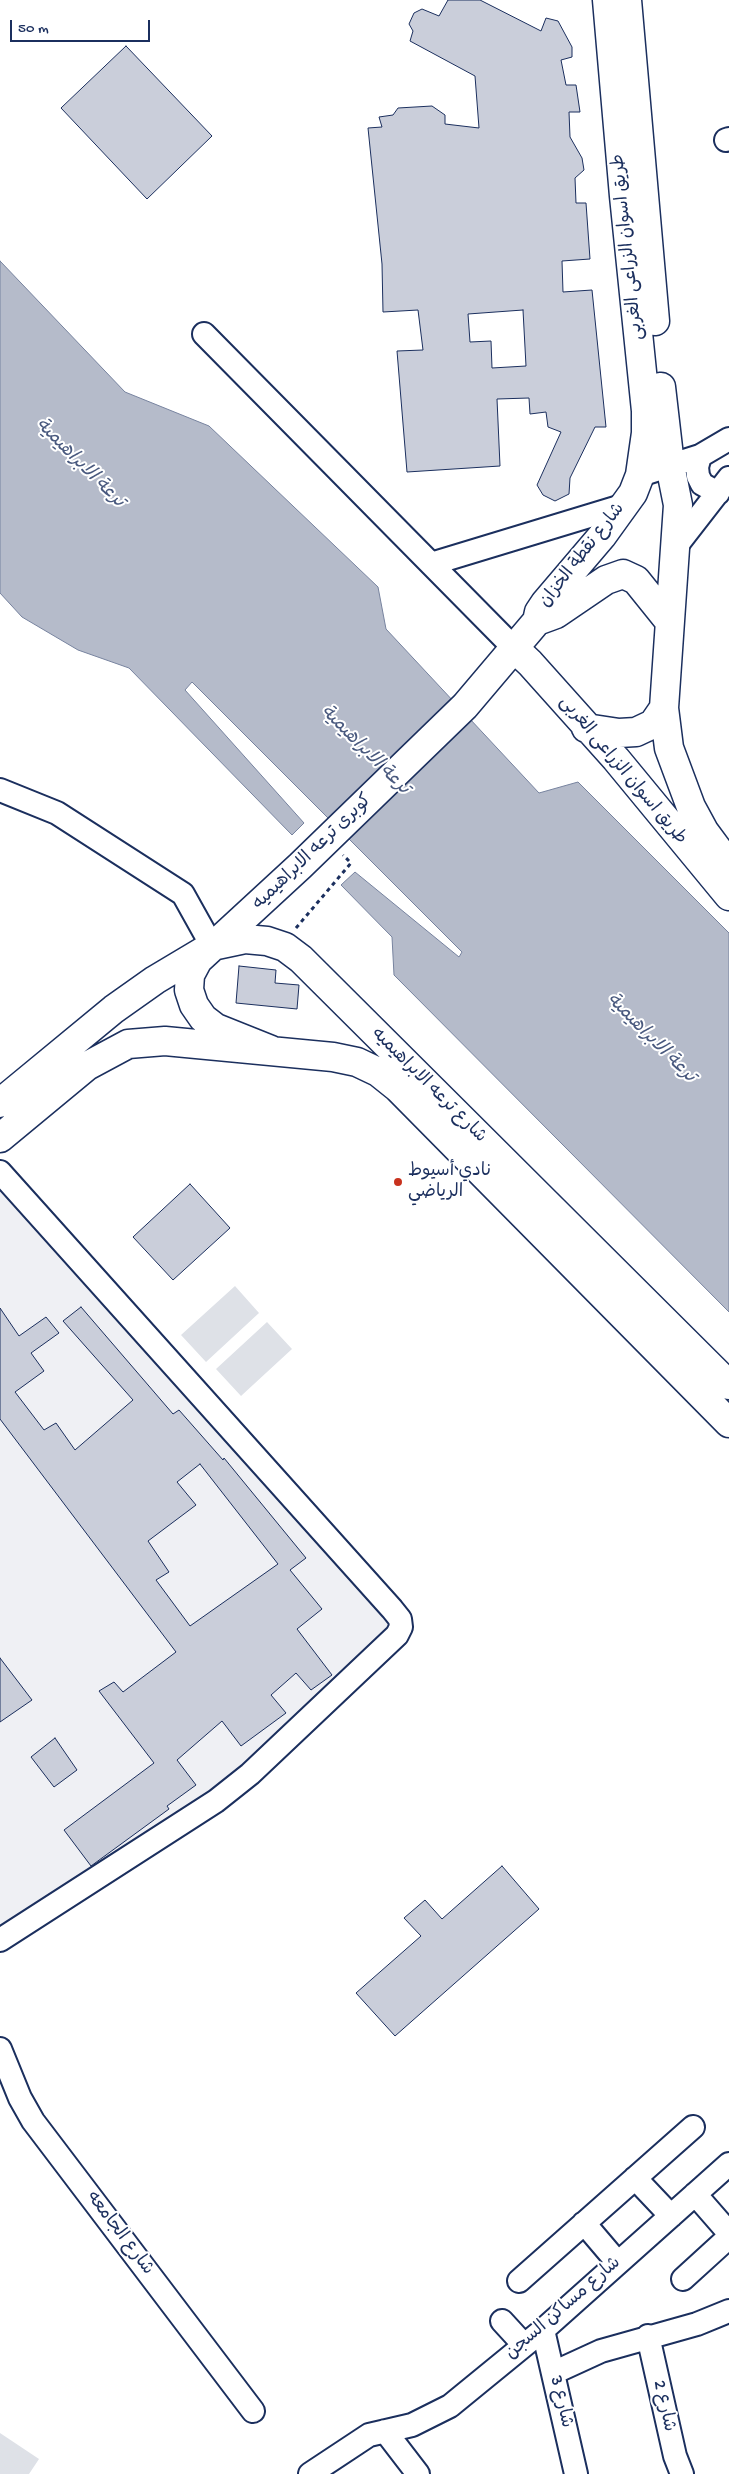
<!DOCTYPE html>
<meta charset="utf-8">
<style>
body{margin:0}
#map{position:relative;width:729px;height:2474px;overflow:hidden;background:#fff;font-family:"Gochi Hand",sans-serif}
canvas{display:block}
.scale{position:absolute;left:10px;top:20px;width:140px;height:22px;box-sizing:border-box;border:2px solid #1b2f5e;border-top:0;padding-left:6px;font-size:15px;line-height:18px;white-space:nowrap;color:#1b2f5e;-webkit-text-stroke:4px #fff;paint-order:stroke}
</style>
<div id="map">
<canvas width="729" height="2474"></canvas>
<div class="scale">50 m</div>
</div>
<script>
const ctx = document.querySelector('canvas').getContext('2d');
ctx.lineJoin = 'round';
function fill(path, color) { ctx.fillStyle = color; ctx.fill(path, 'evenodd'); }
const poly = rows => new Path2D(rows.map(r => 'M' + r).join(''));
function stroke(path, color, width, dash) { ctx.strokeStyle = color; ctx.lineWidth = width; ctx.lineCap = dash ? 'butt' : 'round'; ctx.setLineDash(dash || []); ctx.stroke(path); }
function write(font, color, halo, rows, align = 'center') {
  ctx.font = font + ' "Gochi Hand","Playpen Sans Arabic",sans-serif'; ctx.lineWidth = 4; ctx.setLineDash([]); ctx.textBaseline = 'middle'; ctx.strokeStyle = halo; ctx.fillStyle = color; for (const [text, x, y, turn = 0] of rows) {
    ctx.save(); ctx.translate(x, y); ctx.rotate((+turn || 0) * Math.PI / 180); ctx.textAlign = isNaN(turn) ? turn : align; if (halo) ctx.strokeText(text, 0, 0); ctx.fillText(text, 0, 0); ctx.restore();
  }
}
fill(poly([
 [0,1172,400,1619,250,1774,0,1940]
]), '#eff0f4');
fill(poly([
 [235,1286,259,1313,206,1362,181,1335],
 [267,1322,292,1349,241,1396,216,1369],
 [0,2433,39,2459,29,2474,0,2474]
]), '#dee1e7');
const water = poly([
 [0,261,125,392,209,426,378,587,386,629,539,793,578,782,729,933,729,1312,394,975,392,937,341,885,355,872,459,957,462,952,192,682,185,690,304,823,292,835,129,668,78,650,22,617,0,593,0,261]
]);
fill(water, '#b5bbca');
stroke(water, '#77839f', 1);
const building = poly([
 [448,0,480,0,541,31,546,18,558,21,572,47,572,57,561,60,566,85,576,85,580,112,569,112,570,137,582,158,584,170,575,178,576,203,586,203,590,259,562,261,563,292,592,290,606,427,595,427,570,478,569,494,555,501,543,495,537,485,561,432,548,427,546,412,530,414,529,398,497,399,500,466,407,472,397,351,423,350,418,310,383,312,382,264,368,128,382,127,379,117,393,115,398,108,432,106,445,115,445,124,479,128,475,76,410,41,413,31,409,24,414,13,422,9,439,16,448,0],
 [523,310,526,366,492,368,491,341,470,342,468,314,523,310],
 [126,46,212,136,147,199,61,108,126,46],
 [239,966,276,970,275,983,299,985,297,1009,236,1003,239,966],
 [190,1184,230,1228,173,1280,133,1237,190,1184],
 [81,1307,173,1414,179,1410,223,1460,224,1458,306,1558,290,1570,322,1609,297,1629,332,1675,311,1690,296,1673,271,1695,286,1713,241,1746,222,1721,177,1760,196,1785,167,1806,169,1809,91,1866,64,1830,154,1763,99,1691,114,1682,123,1692,176,1652,0,1419,0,1308,19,1336,46,1317,59,1333,31,1353,44,1371,15,1392,44,1430,56,1423,75,1450,133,1400,63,1321,81,1307],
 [200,1464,278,1564,190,1626,156,1580,169,1572,148,1541,196,1505,177,1482,200,1464],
 [0,1658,32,1700,0,1722,0,1658],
 [55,1738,77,1770,54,1787,31,1757,55,1738],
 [502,1866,539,1909,395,2036,356,1993,421,1936,404,1918,425,1900,442,1919,502,1866]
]);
fill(building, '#caceda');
stroke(building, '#1b2f5e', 1);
const minor = poly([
 [726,140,729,139],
 [204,334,513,647],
 [700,456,697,467,698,476,702,484,718,493],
 [640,475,700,456,729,439],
 [677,545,729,478],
 [431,564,622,506],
 [0,790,57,813,183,894,212,946],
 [0,1172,392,1609,400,1619,401,1627,397,1635,250,1774,216,1801,0,1940],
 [0,2049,20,2098,33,2121,253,2411],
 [635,2178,671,2216],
 [695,2194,729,2233],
 [584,2223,618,2263],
 [683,2279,729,2237],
 [519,2281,693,2127],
 [502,2321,524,2345],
 [543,2330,576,2474],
 [648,2336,675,2456,682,2474],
 [553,2373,601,2351,697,2324,729,2311],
 [385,2431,418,2474],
 [310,2474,369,2435,412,2425,450,2406,543,2330,729,2164]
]);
const major = poly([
 [627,0,655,321],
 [661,387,670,465,678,505,664,708,669,748,691,807,704,831,729,865],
 [537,621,556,614,606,580,623,574,636,580,669,621],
 [513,647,530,663,616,759,729,896],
 [586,728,619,733,636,732,653,724,664,708],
 [271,1050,216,1028,203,1018,194,1005,189,990,190,975,198,960,300,866,465,706,537,621,539,612,545,603,602,536,633,493,640,475,646,433,646,411,624,196,607,0],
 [0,1103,114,1009,155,980,212,946,245,939,267,941,285,947,301,959,729,1385],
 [0,1138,87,1066,128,1044,165,1041,333,1057,357,1062,378,1072,398,1088,729,1423]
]);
stroke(minor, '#1b2f5e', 26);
stroke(major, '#1b2f5e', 31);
stroke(poly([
 [296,928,351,863,343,855]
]), '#1b2f5e', 3, [4, 4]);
stroke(minor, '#fff', 22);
stroke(major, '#fff', 28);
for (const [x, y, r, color] of [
 [398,1182,5,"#c8321e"]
]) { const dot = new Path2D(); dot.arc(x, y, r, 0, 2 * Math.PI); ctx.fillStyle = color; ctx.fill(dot); stroke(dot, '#fff', 2); }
write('18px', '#1b2f5e', '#fff', [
 ["طريق اسوان الزراعى الغربى",629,247,-96],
 ["شارع نقطة الخزان",583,556,-52],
 ["طريق اسوان الزراعى الغربى",622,771,50],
 ["كوبرى ترعه الابراهيميه",313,853,-44],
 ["شارع ترعه الابراهيميه",428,1086,45],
 ["شارع الجامعه",119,2234,53],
 ["شارع مساكن السجن",564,2309,-41],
 ["شارع 3",560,2402,77],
 ["شارع 2",663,2406,78]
]);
write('18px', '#1b2f5e', '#fff', [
 ["نادي أسيوط",408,1172],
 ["الرياضي",408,1193]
], 'left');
write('italic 19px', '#49597e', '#fff', [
 ["ترعة الابراهيمية",79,464,45],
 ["ترعة الابراهيمية",364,751,45],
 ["ترعة الابراهيمية",650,1039,45]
]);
</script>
